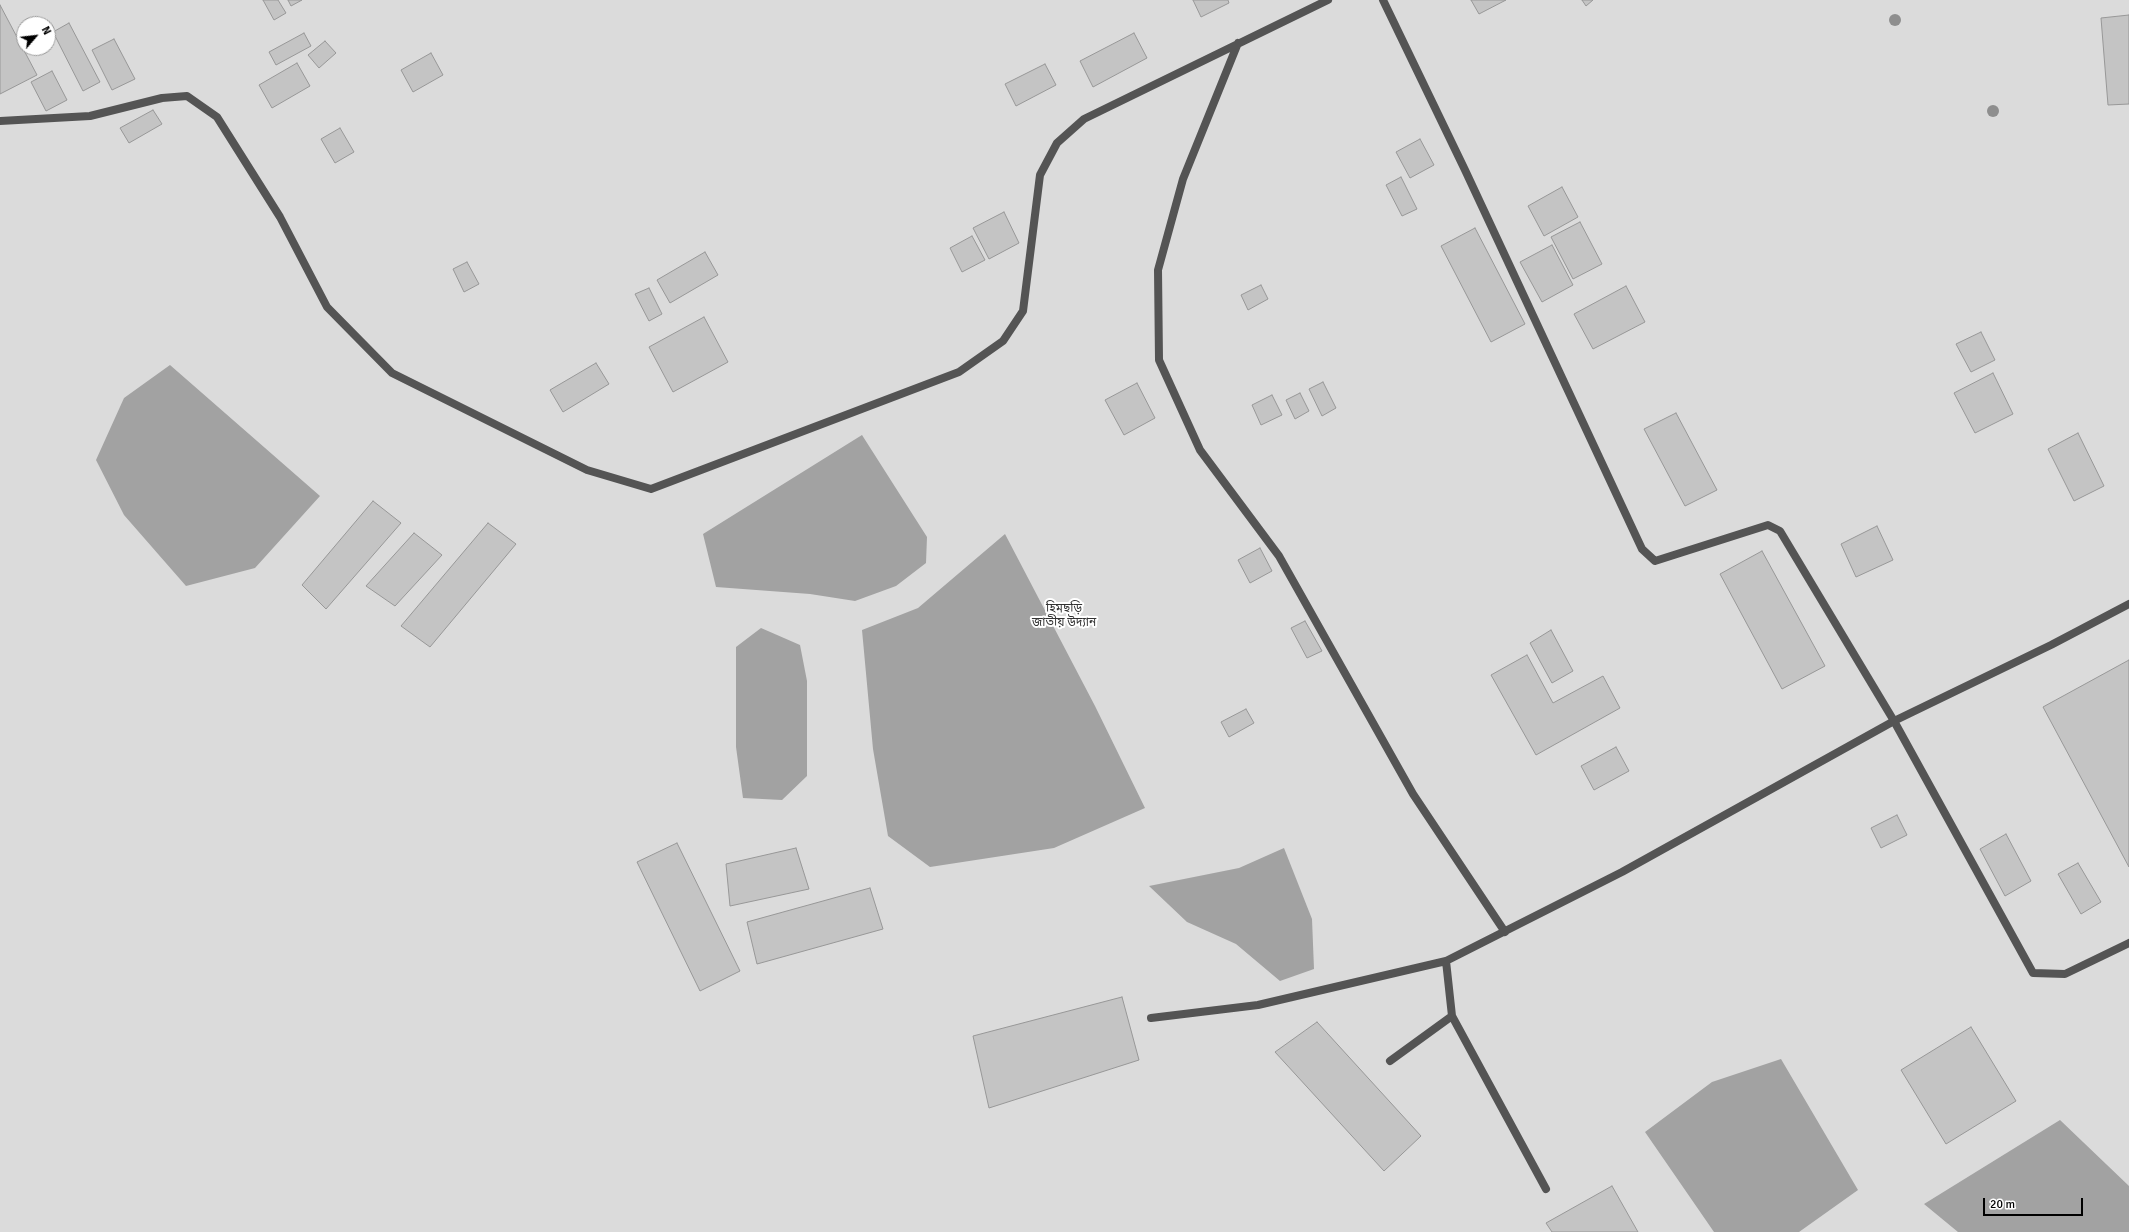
<!DOCTYPE html>
<meta charset="utf-8">
<style>
body{margin:0}
#map{position:relative;width:2129px;height:1232px;overflow:hidden;background:#fff;font-family:Signika,sans-serif}
canvas{display:block}
.north{position:absolute;left:16px;top:16px;width:40px;height:40px;box-sizing:border-box;background:#fff;border:1px solid #999;border-radius:50%;rotate:62deg;font-size:11px;font-weight:700;line-height:16px;text-align:center;color:#000}
.north::after{content:'';display:block;margin:auto;width:14px;height:18px;background:#000;clip-path:polygon(50% 0,100% 100%,50% 72%,0 100%)}
.scale{position:absolute;left:1983px;top:1198px;width:100px;height:18px;box-sizing:border-box;border:2px solid #000;border-top:0;padding-left:5px;font-size:12px;line-height:14px;white-space:nowrap;color:#000;-webkit-text-stroke:3px #fff;paint-order:stroke}
</style>
<div id="map">
<canvas width="2129" height="1232"></canvas>
<div class="north">N</div>
<div class="scale">20 m</div>
</div>
<script>
const ctx = document.querySelector('canvas').getContext('2d');
ctx.lineJoin = 'round';
function fill(path, color) { ctx.fillStyle = color; ctx.fill(path, 'evenodd'); }
const poly = rows => new Path2D(rows.map(r => 'M' + r).join(''));
function stroke(path, color, width, dash) { ctx.strokeStyle = color; ctx.lineWidth = width; ctx.lineCap = dash ? 'butt' : 'round'; ctx.setLineDash(dash || []); ctx.stroke(path); }
function write(font, color, halo, rows, align = 'center') {
  ctx.font = font + ' Signika,"Noto Sans Bengali",sans-serif'; ctx.lineWidth = 4; ctx.setLineDash([]); ctx.textBaseline = 'middle'; ctx.strokeStyle = halo; ctx.fillStyle = color; for (const [text, x, y, turn = 0] of rows) {
    ctx.save(); ctx.translate(x, y); ctx.rotate((+turn || 0) * Math.PI / 180); ctx.textAlign = isNaN(turn) ? turn : align; if (halo) ctx.strokeText(text, 0, 0); ctx.fillText(text, 0, 0); ctx.restore();
  }
}
fill(poly([
 [0,0,2129,0,2129,1232,0,1232],
 [24,24,48,24,48,48,24,48]
]), '#dbdbdb');
fill(poly([
 [170,365,320,496,255,568,186,586,124,515,96,460,124,398],
 [862,435,927,537,926,563,896,586,855,601,810,594,716,587,703,534],
 [1005,534,1095,706,1145,808,1054,848,930,867,888,836,873,749,862,630,918,608],
 [761,628,800,645,807,681,807,776,782,800,743,798,736,747,736,647],
 [1284,848,1312,919,1314,969,1280,981,1236,944,1187,922,1149,886,1239,868],
 [1781,1059,1858,1190,1799,1232,1714,1232,1645,1132,1712,1082],
 [2060,1120,2129,1186,2129,1232,1958,1232,1924,1204]
]), '#a2a2a2');
const building = poly([
 [263,0,278,0,286,13,274,20,263,0],
 [288,0,302,0,291,6,288,0],
 [1193,0,1228,0,1229,3,1201,17,1193,0],
 [1471,0,1506,0,1479,14,1471,0],
 [1582,0,1593,0,1586,6,1582,0],
 [0,5,37,75,0,94,0,5],
 [2129,15,2129,104,2108,105,2101,18,2129,15],
 [69,23,100,82,83,91,53,32,69,23],
 [304,33,311,46,276,65,269,52,304,33],
 [1134,33,1147,58,1093,87,1080,61,1134,33],
 [114,39,135,79,112,90,92,50,114,39],
 [325,41,336,53,319,68,308,55,325,41],
 [431,53,443,75,413,92,401,70,431,53],
 [297,63,310,86,272,108,259,85,297,63],
 [1045,64,1056,85,1016,106,1005,84,1045,64],
 [52,71,67,100,46,111,31,82,52,71],
 [153,110,162,124,129,143,120,128,153,110],
 [340,128,354,152,335,163,321,139,340,128],
 [1420,139,1434,165,1410,178,1396,152,1420,139],
 [1401,177,1417,209,1402,216,1386,185,1401,177],
 [1562,187,1578,217,1544,236,1528,206,1562,187],
 [1004,212,1019,243,989,259,973,228,1004,212],
 [1580,222,1602,264,1573,279,1551,237,1580,222],
 [1475,228,1525,324,1491,342,1441,246,1475,228],
 [972,236,985,260,962,272,950,248,972,236],
 [1552,245,1573,285,1542,302,1520,262,1552,245],
 [705,252,718,275,670,303,657,280,705,252],
 [467,262,479,284,464,292,453,269,467,262],
 [1261,285,1268,299,1248,310,1241,295,1261,285],
 [1626,286,1645,322,1593,349,1574,314,1626,286],
 [649,288,662,314,649,321,635,294,649,288],
 [704,317,728,362,673,392,649,347,704,317],
 [1981,332,1995,360,1971,372,1956,344,1981,332],
 [596,363,609,384,563,412,550,390,596,363],
 [1993,373,2013,414,1975,433,1954,393,1993,373],
 [1323,382,1336,408,1322,416,1309,389,1323,382],
 [1137,383,1155,418,1124,435,1105,400,1137,383],
 [1300,393,1309,411,1295,419,1286,400,1300,393],
 [1272,395,1282,415,1261,425,1252,405,1272,395],
 [1676,413,1717,490,1685,506,1644,429,1676,413],
 [2078,433,2104,486,2074,501,2048,449,2078,433],
 [373,501,401,523,326,609,302,585,373,501],
 [488,523,516,544,430,647,401,626,488,523],
 [1877,526,1893,560,1856,577,1841,544,1877,526],
 [414,533,442,555,395,606,366,586,414,533],
 [1260,548,1272,571,1250,583,1238,560,1260,548],
 [1762,551,1825,666,1782,689,1720,574,1762,551],
 [1305,621,1322,651,1307,658,1291,628,1305,621],
 [1551,630,1573,671,1552,683,1530,643,1551,630],
 [1527,655,1553,703,1603,676,1620,708,1536,755,1491,675,1527,655],
 [2129,660,2129,867,2043,707,2129,660],
 [1246,709,1254,723,1229,737,1221,722,1246,709],
 [1616,747,1629,771,1594,790,1581,766,1616,747],
 [1897,815,1907,835,1881,848,1871,828,1897,815],
 [2006,834,2031,881,2005,896,1980,849,2006,834],
 [677,843,740,971,700,991,637,862,677,843],
 [796,848,809,889,730,906,726,864,796,848],
 [2078,863,2101,902,2081,914,2058,874,2078,863],
 [870,888,883,929,757,964,747,922,870,888],
 [1122,997,1139,1060,989,1108,973,1036,1122,997],
 [1317,1022,1421,1136,1384,1171,1275,1052,1317,1022],
 [1971,1027,2016,1101,1946,1144,1901,1070,1971,1027],
 [1612,1186,1638,1232,1552,1232,1546,1223,1612,1186]
]);
fill(building, '#c4c4c4');
stroke(building, '#989898', 1);
stroke(poly([
 [1383,0,1465,170,1642,549,1655,561,1768,525,1780,531,1894,721,2033,973,2065,974,2129,943],
 [1238,43,1183,179,1158,270,1159,360,1200,450,1279,556,1413,794,1505,932],
 [0,121,90,116,162,98,187,96,217,117,280,217,327,307,392,373,587,470,651,489,959,372,1003,341,1023,311,1040,175,1057,143,1084,119,1328,0],
 [1446,961,1452,1016,1546,1189],
 [1151,1018,1258,1005,1446,961,1622,872,1894,721,2051,645,2129,604],
 [1390,1061,1452,1016]
]), '#545454', 8);
ctx.fillStyle = '#8e8e8e';
for (const [x, y] of [
 [1895,20],
 [1993,111]
]) { ctx.beginPath(); ctx.arc(x, y, 6, 0, 2 * Math.PI); ctx.fill(); }
write('12px', '#323232', '#fff', [
 ["হিমছড়ি",1064,609],
 ["জাতীয় উদ্যান",1064,623]
]);
</script>
